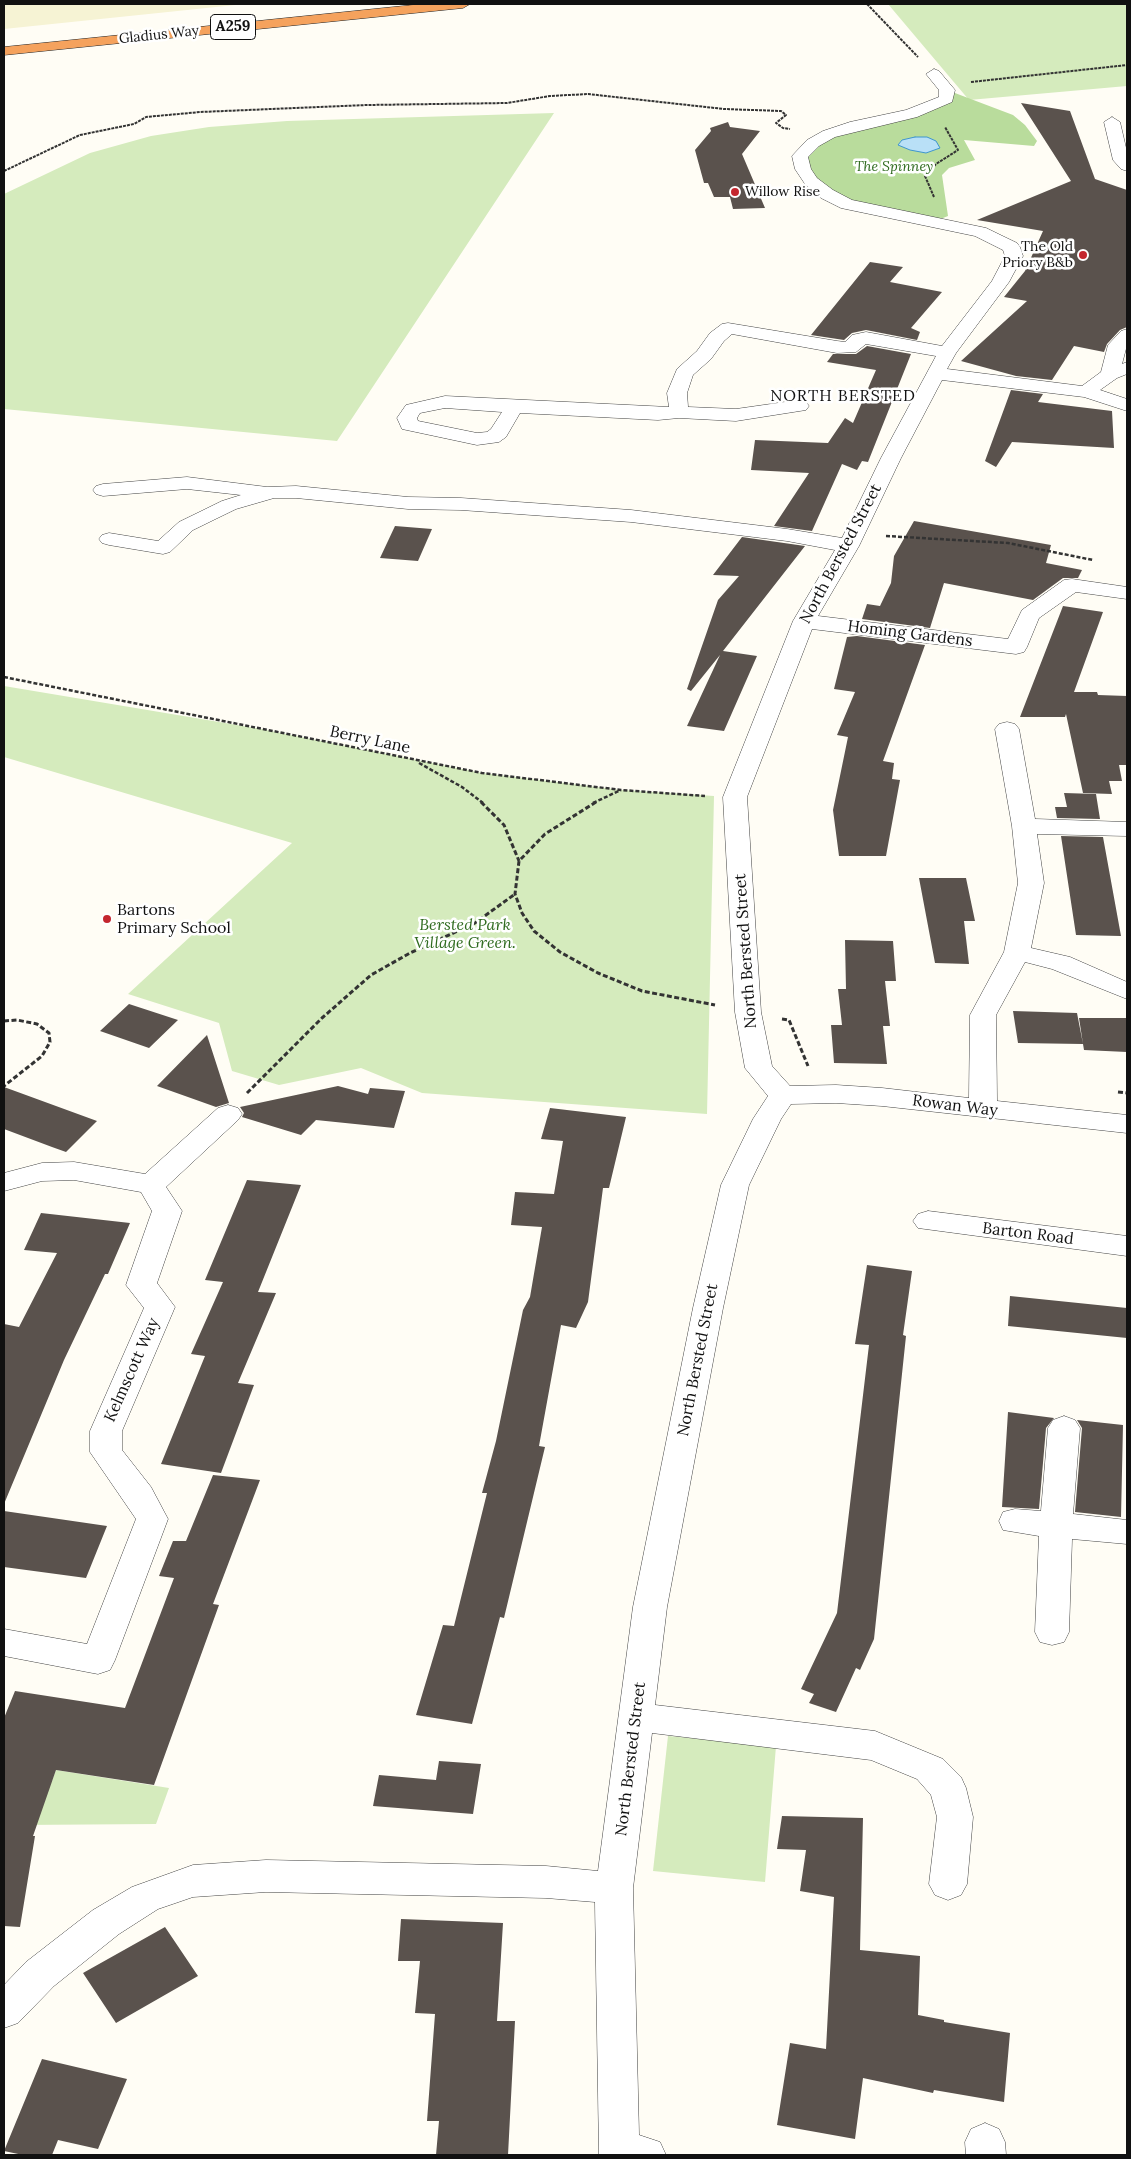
<!DOCTYPE html>
<style>
body{margin:0}
#map{position:relative;width:1131px;height:2159px;overflow:hidden;background:#fffdf5;font-family:Lora,serif}
canvas{display:block}
.frame{position:absolute;inset:0;border:5px solid #111;pointer-events:none}
</style>
<div id="map">
<canvas width="1131" height="2159"></canvas>
<div class="frame"></div>
</div>
<script>
const ctx = document.querySelector('canvas').getContext('2d');
ctx.lineJoin = 'round';
function fill(path, color) { ctx.fillStyle = color; ctx.fill(path, 'evenodd'); }
const poly = rows => new Path2D(rows.map(r => 'M' + r).join(''));
function stroke(path, color, width, dash) { ctx.strokeStyle = color; ctx.lineWidth = width; ctx.lineCap = dash ? 'butt' : 'round'; ctx.setLineDash(dash || []); ctx.stroke(path); }
function write(font, color, halo, rows, align = 'center') {
  ctx.font = font + ' Lora,serif'; ctx.lineWidth = 5; ctx.setLineDash([]); ctx.textBaseline = 'middle'; ctx.strokeStyle = halo; ctx.fillStyle = color; for (const [text, x, y, turn = 0] of rows) {
    ctx.save(); ctx.translate(x, y); ctx.rotate((+turn || 0) * Math.PI / 180); ctx.textAlign = isNaN(turn) ? turn : align; if (halo) ctx.strokeText(text, 0, 0); ctx.fillText(text, 0, 0); ctx.restore();
  }
}
fill(poly([
 [4,4,245,4,4,29]
]), '#f6f3d4');
fill(poly([
 [888,4,1127,4,1127,86,969,100],
 [554,113,337,441,4,409,4,194,90,153,151,136,209,127,287,121],
 [4,686,261,729,482,773,621,790,714,796,707,1114,422,1093,361,1068,279,1085,232,1071,219,1023,128,994,292,843,4,757],
 [668,1736,776,1746,765,1882,653,1871],
 [56,1770,169,1788,156,1824,19,1825,23,1803,4,1802,4,1775,52,1781]
]), '#d5ebbd');
fill(poly([
 [947,90,1013,115,1025,125,1037,141,1034,146,964,140,975,160,949,168,942,175,948,216,933,222,847,204,803,169,813,143,934,107]
]), '#b9dc9c');
const water = poly([
 [915,137,927,137,936,141,940,148,926,153,910,150,898,145,902,140,915,137]
]);
fill(water, '#b9e0f7');
stroke(water, '#3f96cf', 1);
fill(poly([
 [1021,103,1070,111,1095,179,1127,190,1127,327,1120,330,1107,344,1104,352,1074,346,1052,380,1016,376,961,361,1027,301,1004,297,1025,271,1043,231,977,220,1071,181],
 [728,122,730,127,760,131,742,154,765,208,733,209,730,197,714,197,708,183,704,183,695,150,711,131,710,128],
 [870,262,903,267,890,282,942,292,911,328,920,332,917,340,866,330,852,333,844,340,811,335],
 [867,346,911,354,868,462,862,461,857,470,842,464,812,531,774,526,809,473,751,470,755,440,828,443,845,418,853,423,876,370,827,362,833,354,856,354],
 [1011,390,1043,394,1038,402,1112,411,1114,448,1012,442,996,467,985,461],
 [914,521,1051,545,1046,563,1082,570,1078,578,1063,578,1033,600,944,583,930,628,862,619,867,604,880,606,891,583,894,556],
 [395,526,432,529,418,561,380,558],
 [742,537,805,546,723,651,757,656,724,731,687,726,720,655,691,691,687,689,718,600,739,576,713,575],
 [1063,606,1103,612,1074,692,1097,692,1098,695,1127,696,1127,765,1119,765,1122,781,1109,781,1112,794,1083,793,1066,714,1065,717,1020,717],
 [857,636,925,645,883,761,894,763,892,779,900,780,886,856,839,856,833,810,848,737,837,735,855,692,834,689,847,637],
 [1064,793,1096,794,1100,819,1057,818,1055,807,1067,807],
 [1061,836,1103,837,1121,936,1076,935],
 [919,878,966,878,975,921,964,921,969,964,935,963],
 [845,940,893,941,896,981,885,981,890,1026,883,1026,887,1064,834,1063,831,1025,842,1025,838,989,846,989],
 [129,1004,178,1020,149,1048,100,1031],
 [1013,1011,1077,1013,1083,1044,1079,1018,1127,1018,1127,1052,1084,1050,1083,1044,1018,1043],
 [207,1035,229,1103,216,1107,157,1086],
 [338,1086,368,1094,370,1088,405,1091,394,1128,316,1120,301,1135,242,1117,244,1113,240,1107],
 [4,1087,97,1121,66,1152,52,1147,4,1129],
 [550,1108,626,1117,609,1188,603,1188,588,1302,576,1328,561,1325,539,1446,545,1447,504,1618,500,1617,472,1724,416,1715,443,1625,454,1626,487,1493,482,1493,496,1441,523,1310,530,1297,542,1227,511,1225,515,1192,554,1194,563,1141,541,1139],
 [247,1180,301,1185,258,1292,276,1293,238,1383,254,1385,221,1473,161,1464,205,1356,191,1354,223,1282,205,1280],
 [41,1213,130,1223,108,1274,105,1274,64,1360,4,1504,4,1324,19,1327,57,1253,24,1250],
 [867,1265,912,1271,903,1335,906,1336,874,1639,860,1670,856,1668,836,1712,809,1703,814,1694,801,1689,837,1613,869,1345,855,1344],
 [1010,1296,1127,1308,1127,1338,1008,1326],
 [1008,1412,1054,1418,1046,1428,1039,1509,1002,1507],
 [1077,1420,1123,1425,1121,1517,1075,1512,1082,1428],
 [213,1475,260,1480,213,1604,219,1605,154,1785,56,1770,33,1836,35,1836,20,1927,4,1926,4,1718,15,1691,125,1708,174,1578,159,1576,173,1541,186,1541],
 [4,1511,107,1526,86,1578,4,1567],
 [439,1761,481,1764,473,1814,373,1806,379,1775,436,1780],
 [782,1816,863,1818,860,1950,920,1956,918,2015,944,2020,944,2022,1010,2033,1004,2102,934,2090,933,2093,863,2078,855,2139,777,2125,790,2043,826,2049,834,1897,800,1891,806,1850,777,1849],
 [401,1919,503,1923,497,2021,515,2021,508,2155,436,2155,439,2121,427,2121,435,2014,415,2013,420,1961,398,1961],
 [165,1927,198,1976,116,2023,83,1973],
 [42,2059,127,2079,98,2149,58,2140,52,2155,23,2155,4,2151]
]), '#5a524d');
const minor = poly([
 [934,69,939,71,955,90,952,102,917,117,835,137,819,146,808,157,811,169,817,178,833,190,852,200,986,228,1017,243,1020,247,1023,256,1009,282,956,353,947,369,1082,386,1101,372,1108,345,1121,331,1127,329,1127,345,1122,364,1127,362,1127,374,1117,378,1100,390,1127,399,1127,411,1084,397,942,380,901,458,859,546,818,616,1008,639,1022,610,1064,580,1072,579,1127,587,1127,599,1076,592,1039,618,1027,647,1024,652,1016,654,812,629,747,797,761,1012,772,1066,790,1086,836,1085,882,1088,969,1098,970,1015,1004,952,1018,883,1012,826,995,729,999,724,1007,722,1015,724,1019,729,1035,819,1127,822,1127,836,1037,834,1044,883,1031,948,1070,957,1127,982,1127,999,1052,969,1025,962,996,1015,997,1101,1127,1115,1127,1133,882,1106,836,1103,791,1104,781,1119,749,1185,723,1308,667,1607,655,1705,875,1731,943,1759,961,1777,966,1788,973,1817,967,1884,961,1895,948,1900,935,1895,929,1884,937,1817,931,1795,917,1779,871,1760,652,1733,633,1888,639,2135,660,2142,666,2155,599,2155,595,1902,546,1898,266,1892,193,1897,158,1909,119,1934,54,1986,18,2023,4,2028,4,1985,26,1962,93,1910,132,1887,193,1865,266,1860,546,1866,598,1871,633,1607,693,1308,721,1185,753,1119,768,1096,745,1068,735,1012,723,797,793,621,835,550,787,541,631,522,461,510,408,509,296,498,274,498,236,509,193,530,170,552,163,554,109,545,102,543,99,539,102,535,109,533,158,541,179,522,222,501,241,495,187,489,103,496,96,494,93,490,96,486,103,484,187,477,267,487,296,486,408,497,461,498,631,510,787,529,842,538,881,458,936,356,866,344,856,352,837,353,732,334,724,341,711,359,693,375,687,393,688,407,736,409,799,400,806,402,809,406,806,410,736,421,679,418,658,420,520,413,506,437,499,442,477,445,402,429,397,418,406,405,445,396,669,407,667,393,677,369,697,351,710,333,722,324,728,323,837,341,845,342,852,335,866,332,942,346,992,281,1005,256,1003,250,975,236,841,208,821,198,805,184,795,169,792,156,807,140,823,131,850,122,906,110,939,97,939,90,926,74,934,69],
 [445,408,502,412,491,429,487,432,477,433,418,421,417,418,420,413,445,408],
 [1112,117,1120,122,1127,152,1127,171,1121,169,1113,160,1104,122,1112,117],
 [228,1105,238,1108,242,1114,238,1120,166,1187,182,1211,157,1283,175,1307,122,1431,122,1450,151,1487,168,1519,115,1660,110,1670,98,1674,4,1656,4,1629,87,1644,136,1519,90,1452,90,1431,144,1308,126,1285,152,1211,141,1192,74,1180,42,1181,4,1191,4,1173,42,1163,74,1162,145,1174,218,1108,228,1105],
 [928,1211,1127,1236,1127,1256,918,1228,913,1221,918,1214,928,1211],
 [1064,1416,1075,1420,1080,1428,1073,1514,1127,1520,1127,1544,1072,1539,1069,1632,1064,1642,1052,1645,1040,1642,1035,1632,1039,1536,1003,1530,999,1521,1003,1512,1015,1509,1041,1511,1048,1428,1053,1420,1064,1416],
 [985,2123,999,2129,1005,2142,1006,2155,966,2155,965,2142,971,2129,985,2123]
]);
const highway = poly([
 [423,4,470,4,463,8,4,55,4,47,423,4]
]);
stroke(minor, '#444', 1);
stroke(highway, '#222', 1);
stroke(poly([
 [867,4,918,57],
 [971,82,1127,65],
 [4,171,80,135,134,124,146,117,200,112,367,105,507,103,550,96,588,94,724,109,781,111,786,115,776,123,783,128,790,129],
 [934,197,925,176,936,164,958,150,945,127]
]), '#333', 2, [3, 1]);
stroke(poly([
 [886,536,1008,543,1093,560],
 [4,677,482,773,621,790,705,796],
 [419,763,462,787,483,803],
 [593,803,621,790]
]), '#333', 2.5, [4, 2]);
stroke(poly([
 [481,802,504,825,519,861],
 [596,802,545,834,519,861,515,894,522,913,534,931,560,952,598,973,642,991,715,1005],
 [782,1019,789,1020,808,1066],
 [4,1021,17,1020,37,1024,49,1033,50,1042,42,1056,4,1086],
 [1118,1092,1127,1093],
 [247,1093,322,1018,371,975,410,953,475,923,515,894]
]), '#333', 3, [5, 2.5]);
fill(minor, '#fff');
fill(highway, '#f5a25d');
for (const [x, y, r, color] of [
 [735,192,5,"#c4262e"],
 [1083,255,5,"#c4262e"],
 [107,919,5,"#c4262e"]
]) { const dot = new Path2D(); dot.arc(x, y, r, 0, 2 * Math.PI); ctx.fillStyle = color; ctx.fill(dot); stroke(dot, '#fff', 2); }
write('14px', '#111', '#fff', [
 ["Gladius Way",159,35,-6]
]);
write('italic 14px', '#2f6b1f', '#fff', [
 ["The Spinney",894,167]
]);
write('14px', '#111', '#fff', [
 ["Willow Rise",745,192],
 ["The Old",1073,247,"right"],
 ["Priory B&b",1073,263,"right"]
], 'left');
for (const [x, y, w] of [
 [233,27,45]
]) { const box = new Path2D(); box.roundRect(x - w / 2, y - 12.5, w, 25, 4); ctx.fillStyle = '#fff'; ctx.fill(box); stroke(box, '#111', 1); }
write('bold 15px', '#111', null, [
 ["A259",233,27]
]);
ctx.letterSpacing = '1px';
write('16px', '#111', '#fff', [
 ["NORTH BERSTED",843,396]
]);
ctx.letterSpacing = '0px';
write('16px', '#111', '#fff', [
 ["North Bersted Street",841,554,-62],
 ["Homing Gardens",910,634,7],
 ["Berry Lane",370,740,12],
 ["North Bersted Street",746,951,-94],
 ["Rowan Way",955,1106,7],
 ["Barton Road",1028,1234,7],
 ["North Bersted Street",698,1360,-79],
 ["Kelmscott Way",132,1370,-66],
 ["North Bersted Street",631,1759,-83]
]);
write('16px', '#111', '#fff', [
 ["Bartons",117,910],
 ["Primary School",117,928]
], 'left');
write('italic 16px', '#2f6b1f', '#fff', [
 ["Bersted Park",465,925],
 ["Village Green.",465,943]
]);
</script>
